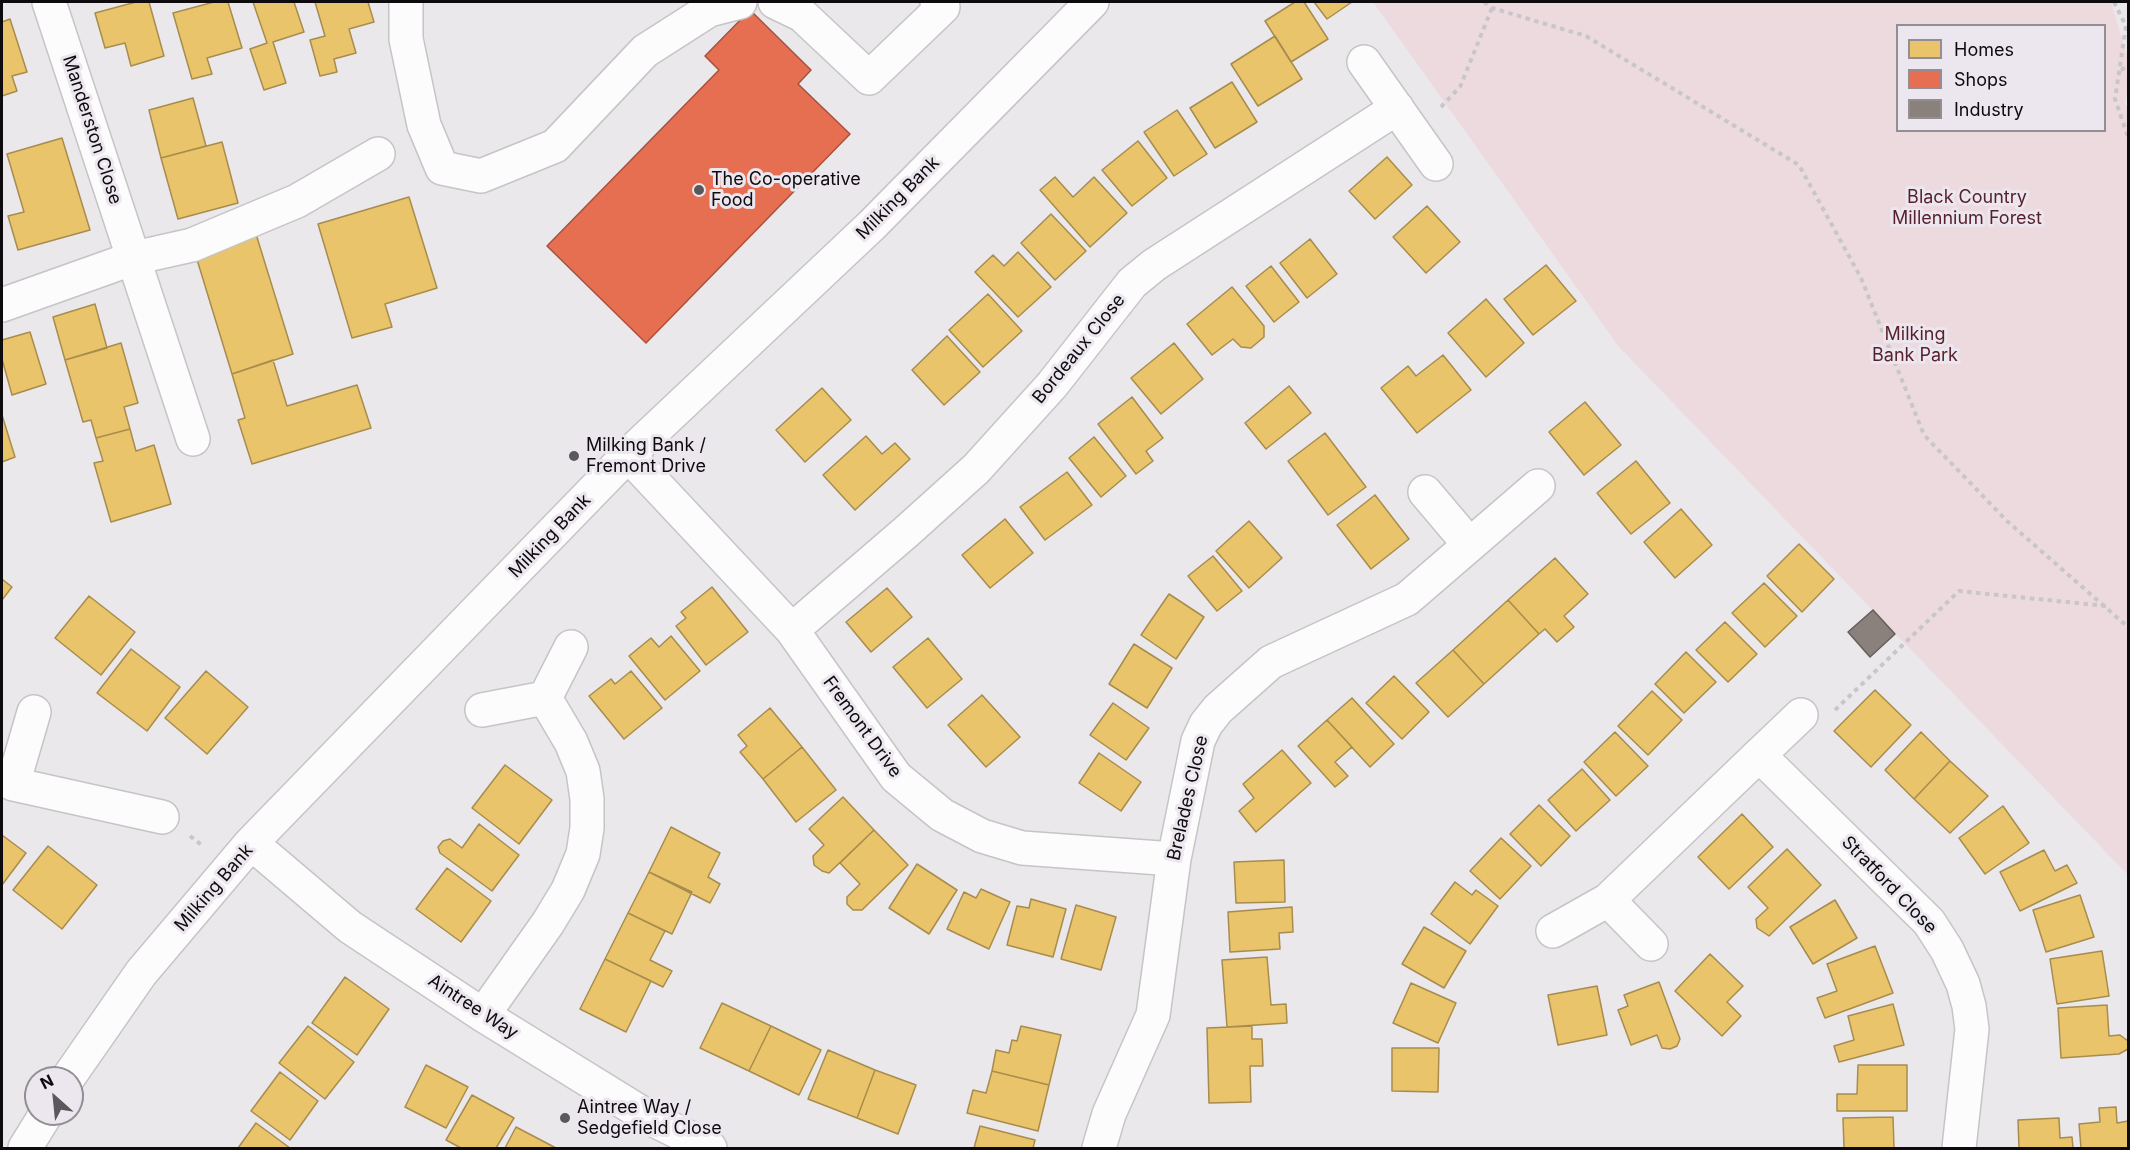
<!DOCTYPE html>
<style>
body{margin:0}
#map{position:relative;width:2130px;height:1150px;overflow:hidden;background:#ebe8ec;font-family:Inter,sans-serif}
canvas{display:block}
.frame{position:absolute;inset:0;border:3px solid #0d0b0e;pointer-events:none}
.legend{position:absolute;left:1896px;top:24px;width:210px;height:108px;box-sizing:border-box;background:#ece6ee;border:2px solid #938e94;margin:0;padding:8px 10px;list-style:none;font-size:18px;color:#0d0b0e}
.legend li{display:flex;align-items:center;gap:12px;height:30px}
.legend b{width:30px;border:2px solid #938e94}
.north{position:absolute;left:24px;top:1066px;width:60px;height:60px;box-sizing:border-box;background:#ece6ee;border:2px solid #938e94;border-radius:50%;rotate:333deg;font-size:16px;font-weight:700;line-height:24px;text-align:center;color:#0d0b0e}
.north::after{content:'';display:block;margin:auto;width:21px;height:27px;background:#5b585c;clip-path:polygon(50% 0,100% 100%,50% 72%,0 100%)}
</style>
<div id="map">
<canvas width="2130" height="1150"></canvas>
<div class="frame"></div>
<ul class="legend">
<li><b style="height:16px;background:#e9c46a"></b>Homes</li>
<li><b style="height:16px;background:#e76f51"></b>Shops</li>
<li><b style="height:16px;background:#8a817c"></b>Industry</li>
</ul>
<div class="north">N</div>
</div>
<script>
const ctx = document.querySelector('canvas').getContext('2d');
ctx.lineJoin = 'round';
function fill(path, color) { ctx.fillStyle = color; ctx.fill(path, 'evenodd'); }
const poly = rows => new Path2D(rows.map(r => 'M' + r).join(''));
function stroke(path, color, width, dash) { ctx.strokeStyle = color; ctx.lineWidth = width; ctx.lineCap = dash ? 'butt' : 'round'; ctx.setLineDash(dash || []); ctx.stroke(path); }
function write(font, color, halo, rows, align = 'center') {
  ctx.font = font + ' Inter,sans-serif'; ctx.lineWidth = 6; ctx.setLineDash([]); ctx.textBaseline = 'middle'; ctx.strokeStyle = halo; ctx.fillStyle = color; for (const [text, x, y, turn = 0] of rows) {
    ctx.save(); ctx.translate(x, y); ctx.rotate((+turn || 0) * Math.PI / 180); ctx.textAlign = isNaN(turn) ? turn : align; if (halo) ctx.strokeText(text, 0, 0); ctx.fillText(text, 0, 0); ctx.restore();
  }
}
fill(poly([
 [1373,2,2111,2,2128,59,2128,89,2125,103,2128,111,2128,875,1619,347],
 [1898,26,2104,26,2104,130,1898,130]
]), '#eddade');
const homes = poly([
 [136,2,149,2,164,56,131,66,125,43,105,48,95,13,136,2],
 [214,2,228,2,242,48,207,58,212,74,192,79,173,13,214,2],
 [253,2,294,2,304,32,273,42,286,83,264,90,250,49,267,43,253,2],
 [315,2,368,2,374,22,349,29,356,53,334,59,337,72,320,76,310,40,325,36,315,2],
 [1295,2,1304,2,1328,39,1291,62,1265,21,1295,2],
 [1314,2,1352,2,1327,19,1314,2],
 [10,19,27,72,12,76,17,91,2,96,2,22,10,19],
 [1275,36,1302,79,1258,106,1231,64,1275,36],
 [1232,82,1257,122,1215,148,1190,108,1232,82],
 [193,98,206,146,161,158,149,110,193,98],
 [1177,110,1207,154,1174,176,1144,132,1177,110],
 [62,138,90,230,18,250,8,216,24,212,7,154,62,138],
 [1138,141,1167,178,1132,206,1102,170,1138,141],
 [222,142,238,203,178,219,161,158,222,142],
 [1387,157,1412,185,1375,219,1349,191,1387,157],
 [1055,177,1073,197,1094,177,1127,213,1090,247,1040,190,1055,177],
 [409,197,437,288,385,304,392,327,352,338,318,224,409,197],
 [1427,206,1460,242,1426,273,1393,237,1427,206],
 [1051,214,1086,251,1055,280,1021,243,1051,214],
 [256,234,293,354,232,374,195,253,256,234],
 [1310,239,1337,274,1307,298,1280,263,1310,239],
 [1018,252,1051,287,1018,317,975,272,993,255,1004,266,1018,252],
 [1546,265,1576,301,1533,335,1504,299,1546,265],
 [1271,266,1299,302,1274,322,1246,286,1271,266],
 [1232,287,1264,326,1264,337,1251,348,1241,347,1233,339,1212,355,1187,324,1232,287],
 [988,294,1022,331,983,367,949,330,988,294],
 [1486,299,1524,343,1486,377,1448,333,1486,299],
 [95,304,107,348,65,360,53,317,95,304],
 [30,332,46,384,12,395,2,359,2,340,30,332],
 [947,336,980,372,944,405,912,370,947,336],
 [121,343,138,403,124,407,130,429,96,438,91,420,83,422,65,360,121,343],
 [1174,343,1203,379,1161,414,1131,378,1174,343],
 [1443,355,1471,390,1417,433,1381,388,1408,366,1416,376,1443,355],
 [273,360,287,406,357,385,371,428,252,464,238,420,245,418,232,374,273,360],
 [1289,386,1311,413,1266,449,1245,423,1289,386],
 [822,388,851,420,805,462,776,430,822,388],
 [1132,397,1163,438,1146,451,1153,461,1136,474,1098,424,1132,397],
 [1585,402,1621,445,1584,475,1549,432,1585,402],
 [2,415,15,457,2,462,2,415],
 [130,429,136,451,154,445,171,504,111,522,94,463,103,461,96,438,130,429],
 [1325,433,1366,487,1328,515,1288,461,1325,433],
 [866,436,882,454,895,443,910,459,855,510,823,475,866,436],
 [1094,437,1126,476,1101,497,1069,458,1094,437],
 [1636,461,1670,503,1631,534,1597,493,1636,461],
 [1067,472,1092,505,1045,540,1020,507,1067,472],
 [1375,495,1409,539,1371,569,1337,525,1375,495],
 [1681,509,1712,545,1675,578,1644,542,1681,509],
 [1005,519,1033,553,990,588,962,555,1005,519],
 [1249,521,1282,558,1249,588,1216,551,1249,521],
 [1799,544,1834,579,1802,612,1767,576,1799,544],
 [1213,556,1242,591,1217,611,1188,576,1213,556],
 [1555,558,1588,594,1564,616,1574,627,1557,642,1545,629,1539,634,1508,600,1555,558],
 [2,579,12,587,2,600,2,579],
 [1764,583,1797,616,1765,647,1732,613,1764,583],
 [712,587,748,632,706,665,676,626,686,618,681,612,712,587],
 [887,588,912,617,871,652,846,622,887,588],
 [1169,594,1204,617,1176,659,1141,635,1169,594],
 [89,596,135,632,101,675,55,638,89,596],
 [1508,600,1539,634,1484,684,1453,650,1508,600],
 [1725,622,1757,654,1728,682,1696,650,1725,622],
 [671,636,700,671,665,700,629,656,651,638,659,647,671,636],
 [928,638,962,679,927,708,893,667,928,638],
 [1134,644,1172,668,1147,708,1109,684,1134,644],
 [131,649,180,687,147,731,97,693,131,649],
 [1453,650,1484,684,1448,717,1416,683,1453,650],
 [1686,652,1716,682,1684,713,1655,684,1686,652],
 [206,671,248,707,207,754,165,718,206,671],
 [631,671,662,708,624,739,589,696,611,679,615,684,631,671],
 [1394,676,1429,712,1402,739,1366,703,1394,676],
 [1875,690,1911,725,1871,767,1834,731,1875,690],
 [1652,691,1682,720,1648,755,1618,726,1652,691],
 [982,695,1020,737,986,767,948,725,982,695],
 [1352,698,1394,744,1370,767,1327,720,1352,698],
 [1113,703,1149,728,1126,760,1090,735,1113,703],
 [770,708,802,747,763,779,740,752,747,746,738,735,770,708],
 [1327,720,1352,747,1335,762,1348,776,1335,787,1298,746,1327,720],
 [1615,732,1648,766,1616,796,1584,762,1615,732],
 [1921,732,1950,761,1914,799,1885,770,1921,732],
 [802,747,836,790,796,822,763,779,802,747],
 [1282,750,1311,783,1256,832,1239,811,1254,798,1243,784,1282,750],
 [1099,753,1141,782,1121,811,1079,783,1099,753],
 [1950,761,1988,796,1950,833,1914,799,1950,761],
 [505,765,552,800,519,844,472,808,505,765],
 [1582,769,1610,800,1576,831,1548,800,1582,769],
 [843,797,874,830,829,873,822,871,814,865,813,856,824,845,809,829,843,797],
 [1539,805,1570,836,1541,866,1510,834,1539,805],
 [2003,806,2029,843,1985,874,1959,838,2003,806],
 [1742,814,1773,847,1729,889,1698,857,1742,814],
 [479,824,519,855,492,891,440,853,438,847,443,841,450,839,462,848,479,824],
 [671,827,720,853,708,877,720,884,710,903,649,872,671,827],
 [874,830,908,865,862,910,853,910,847,904,847,897,860,884,840,863,874,830],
 [2,835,26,853,2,885,2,835],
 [1501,838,1531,866,1500,899,1470,871,1501,838],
 [48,846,97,885,62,929,13,890,48,846],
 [1787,849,1821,885,1769,936,1757,928,1756,919,1768,908,1748,887,1787,849],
 [2044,850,2055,871,2067,865,2077,883,2020,911,2000,872,2044,850],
 [1284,860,1285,902,1236,903,1234,862,1284,860],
 [917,864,957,890,929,934,889,908,917,864],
 [447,868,491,901,461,942,416,909,447,868],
 [649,872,692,892,672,934,628,913,649,872],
 [1455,882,1472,895,1476,890,1498,906,1470,944,1431,914,1455,882],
 [981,889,1010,902,989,949,947,929,964,892,976,898,981,889],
 [2080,895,2094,937,2046,952,2033,910,2080,895],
 [1031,899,1066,909,1053,957,1007,945,1017,906,1029,908,1031,899],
 [1835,900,1857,938,1813,964,1790,927,1835,900],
 [1076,905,1116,917,1101,970,1061,959,1076,905],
 [1292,907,1293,932,1279,933,1280,949,1230,952,1228,912,1292,907],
 [628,913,665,931,650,960,672,971,663,987,605,959,628,913],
 [1424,927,1466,951,1444,988,1402,964,1424,927],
 [1875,946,1893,993,1825,1018,1817,998,1837,991,1827,964,1875,946],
 [2102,951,2109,996,2057,1004,2050,959,2102,951],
 [1710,954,1743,986,1727,1002,1741,1016,1722,1036,1675,991,1710,954],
 [1267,957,1271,1005,1286,1004,1287,1023,1227,1027,1222,960,1267,957],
 [605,959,651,981,626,1032,580,1009,605,959],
 [345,977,389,1009,357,1055,312,1023,345,977],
 [1659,982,1680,1039,1677,1046,1670,1049,1662,1048,1657,1035,1631,1045,1618,1010,1628,1006,1624,995,1659,982],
 [1411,983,1456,1003,1438,1043,1393,1023,1411,983],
 [1597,986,1607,1035,1558,1045,1548,995,1597,986],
 [722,1003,771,1026,749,1071,700,1048,722,1003],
 [1893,1004,1904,1045,1839,1062,1834,1046,1854,1040,1848,1016,1893,1004],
 [2107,1005,2109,1036,2120,1035,2128,1041,2128,1049,2119,1054,2061,1058,2058,1008,2107,1005],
 [308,1026,354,1062,325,1099,279,1063,308,1026],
 [771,1026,821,1050,799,1095,749,1071,771,1026],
 [1021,1026,1061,1035,1049,1085,992,1071,996,1050,1009,1053,1012,1040,1017,1041,1021,1026],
 [1252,1026,1252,1039,1262,1039,1263,1066,1250,1066,1251,1102,1209,1103,1207,1028,1252,1026],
 [1392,1048,1439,1048,1438,1092,1392,1091,1392,1048],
 [828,1050,875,1070,857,1118,808,1099,828,1050],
 [426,1065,468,1087,446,1128,405,1107,426,1065],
 [1858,1065,1907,1065,1907,1111,1837,1111,1837,1094,1857,1094,1858,1065],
 [875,1070,916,1085,898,1134,857,1118,875,1070],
 [992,1071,1049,1085,1038,1131,967,1113,973,1090,986,1093,992,1071],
 [280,1072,318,1101,290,1140,251,1111,280,1072],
 [472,1095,514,1118,496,1148,461,1148,446,1140,472,1095],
 [2116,1107,2117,1123,2128,1121,2128,1148,2081,1148,2079,1124,2100,1122,2099,1108,2116,1107],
 [1893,1117,1894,1148,1844,1148,1843,1118,1893,1117],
 [2059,1118,2060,1138,2072,1137,2073,1148,2019,1148,2018,1120,2059,1118],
 [256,1123,290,1148,238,1148,256,1123],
 [980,1126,1035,1140,1033,1148,974,1148,980,1126],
 [516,1127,556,1148,505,1148,516,1127]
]);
fill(homes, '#e9c46a');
stroke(homes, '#a78c4e', 1.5);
const shops = poly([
 [750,10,811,70,798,84,850,134,646,343,547,246,719,70,705,56,750,10]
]);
fill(shops, '#e76f51');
stroke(shops, '#a6513d', 1.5);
const industry = poly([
 [1873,610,1895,634,1870,657,1848,632,1873,610]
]);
fill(industry, '#8a817c');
stroke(industry, '#645e5b', 1.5);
const minor = poly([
 [49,2,193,439],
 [406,2,406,39,424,125,442,168,481,176,555,146,645,51,709,10,740,2],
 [775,2,802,15,869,78,943,7,937,2],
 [1364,62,1436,164],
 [2,305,134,258,192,245,297,201,378,154],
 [628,455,792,630,896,777,942,815,982,836,1022,848,1174,859],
 [1425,492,1469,544],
 [792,630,906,532,976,469,1052,385,1132,283,1154,265,1397,108],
 [482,710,545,698,571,647],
 [1759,755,1801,715],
 [2,778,13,784,162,817],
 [13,784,34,712],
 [251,843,350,927,483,1015,648,1117,710,1148],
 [1608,900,1651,944],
 [1553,931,1608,900,1759,755,1929,922,1947,950,1963,984,1969,1006,1972,1029,1959,1148],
 [483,1015,548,923,568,890,583,854,587,828,587,799,583,771,571,742,545,698],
 [68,1078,141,973,251,843,628,455,872,225,1092,2],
 [25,1148,46,1114],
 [1099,1148,1109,1114,1153,1015,1174,859,1198,741,1206,724,1218,709,1271,662,1407,599,1538,486]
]);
stroke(minor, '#c6c4c7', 36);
stroke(poly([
 [1484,2,1492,8,1586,36,1799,165,1861,278,1924,435,2007,521,2128,627],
 [2114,2,2126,26,2115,99,2128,137],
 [2121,70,2128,66],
 [1441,107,1460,87,1492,8],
 [1835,710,1959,591,2106,606],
 [190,836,203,846]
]), '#c8c6c8', 4, [4.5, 4.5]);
stroke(minor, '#fcfcfc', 33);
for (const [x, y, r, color] of [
 [699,190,6,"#5b585c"],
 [574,456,6,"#5b585c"],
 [565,1118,6,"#5b585c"]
]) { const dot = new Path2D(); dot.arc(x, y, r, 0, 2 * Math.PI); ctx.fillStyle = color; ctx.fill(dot); stroke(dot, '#ece6ee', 2); }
write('18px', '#0d0b0e', '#ece6ee', [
 ["Manderston Close",92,130,72],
 ["Milking Bank",898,198,-45],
 ["Bordeaux Close",1079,349,-51],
 ["Milking Bank",550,536,-46],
 ["Fremont Drive",862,727,54],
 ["Brelades Close",1188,798,-77],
 ["Stratford Close",1889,885,46],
 ["Milking Bank",214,888,-49],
 ["Aintree Way",473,1007,33]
]);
write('18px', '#0d0b0e', '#ece6ee', [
 ["The Co-operative",711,180],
 ["Food",711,201],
 ["Milking Bank /",586,446],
 ["Fremont Drive",586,467],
 ["Aintree Way /",577,1108],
 ["Sedgefield Close",577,1129]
], 'left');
write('18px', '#561f2b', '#ece6ee', [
 ["Black Country",1967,198],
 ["Millennium Forest",1967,219],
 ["Milking",1915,335],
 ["Bank Park",1915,356]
]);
</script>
